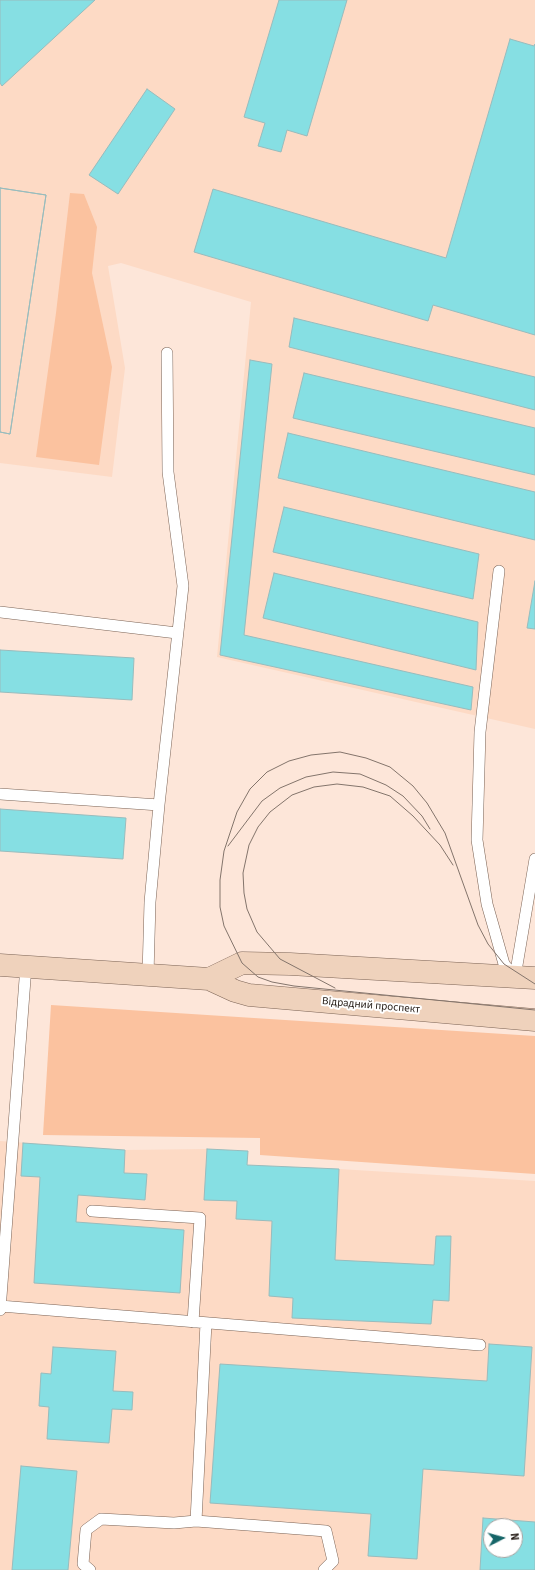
<!DOCTYPE html>
<meta charset="utf-8">
<style>
body{margin:0}
#map{position:relative;width:535px;height:1570px;overflow:hidden;background:#fde6d9;font-family:"Source Sans 3",sans-serif}
canvas{display:block}
.north{position:absolute;left:483px;top:1518px;width:40px;height:40px;box-sizing:border-box;background:#fff;border:1px solid #a7a3a1;border-radius:50%;rotate:84deg;font-size:11px;font-weight:700;line-height:16px;text-align:center;color:#221913}
.north::after{content:'';display:block;margin:auto;width:14px;height:18px;background:#166568;clip-path:polygon(50% 0,100% 100%,50% 72%,0 100%)}
</style>
<div id="map">
<canvas width="535" height="1570"></canvas>
<div class="north">N</div>
</div>
<script>
const ctx = document.querySelector('canvas').getContext('2d');
ctx.lineJoin = 'round';
function fill(path, color) { ctx.fillStyle = color; ctx.fill(path, 'evenodd'); }
const poly = rows => new Path2D(rows.map(r => 'M' + r).join(''));
function stroke(path, color, width, dash) { ctx.strokeStyle = color; ctx.lineWidth = width; ctx.lineCap = dash ? 'butt' : 'round'; ctx.setLineDash(dash || []); ctx.stroke(path); }
function write(font, color, halo, rows, align = 'center') {
  ctx.font = font + ' "Source Sans 3",sans-serif'; ctx.lineWidth = 4; ctx.setLineDash([]); ctx.textBaseline = 'middle'; ctx.strokeStyle = halo; ctx.fillStyle = color; for (const [text, x, y, turn = 0] of rows) {
    ctx.save(); ctx.translate(x, y); ctx.rotate((+turn || 0) * Math.PI / 180); ctx.textAlign = isNaN(turn) ? turn : align; if (halo) ctx.strokeText(text, 0, 0); ctx.fillText(text, 0, 0); ctx.restore();
  }
}
fill(poly([
 [0,0,535,0,535,729,217,657,251,302,121,263,108,266,125,368,112,477,0,463],
 [0,1141,125,1150,207,1149,248,1151,247,1165,339,1169,535,1181,535,1570,0,1570],
 [491,1526,515,1526,515,1550,491,1550]
]), '#fddac5');
fill(poly([
 [70,193,84,194,97,227,92,273,112,367,99,465,36,457,56,313],
 [51,1005,535,1036,535,1174,260,1155,260,1138,43,1135]
]), '#fbc29f');
const building = poly([
 [0,0,95,0,2,86,0,83,0,0],
 [279,0,347,0,307,136,287,130,281,152,258,146,265,123,244,117,279,0],
 [510,39,534,46,535,44,535,335,433,305,428,321,194,252,213,189,446,258,510,39],
 [147,89,175,109,118,194,89,175,147,89],
 [0,188,46,195,10,434,0,432,0,188],
 [0,188,46,195,10,434,0,432,0,188],
 [294,318,535,377,535,410,289,347,294,318],
 [250,360,272,364,244,635,473,687,471,710,220,655,250,360],
 [304,373,535,428,535,475,293,418,304,373],
 [288,433,535,492,535,540,278,478,288,433],
 [284,507,479,554,473,599,273,552,284,507],
 [274,573,478,622,476,670,263,618,274,573],
 [535,581,535,629,527,628,535,581],
 [0,650,134,658,132,700,0,692,0,650],
 [0,809,126,818,123,859,0,851,0,809],
 [23,1143,125,1150,124,1173,147,1174,145,1200,78,1195,76,1222,184,1230,180,1293,34,1283,40,1177,21,1176,23,1143],
 [207,1149,248,1151,247,1165,339,1169,335,1260,434,1265,436,1236,451,1236,449,1301,433,1300,431,1324,292,1318,293,1298,269,1296,272,1221,236,1219,237,1201,204,1200,207,1149],
 [489,1344,532,1347,524,1476,423,1469,417,1559,368,1556,371,1514,210,1503,220,1364,487,1381,489,1344],
 [53,1347,116,1351,113,1391,133,1392,132,1410,112,1409,109,1443,47,1439,49,1407,39,1406,41,1373,51,1374,53,1347],
 [21,1466,77,1471,68,1570,12,1570,21,1466],
 [483,1518,535,1522,535,1570,480,1570,483,1518],
 [491,1526,515,1526,515,1550,491,1550,491,1526]
]);
fill(building, '#86dfe3');
stroke(building, '#98bcbd', 1);
const lane = poly([
 [499,571,480,732,477,840,487,904,493,925,504,964,514,976],
 [0,612,177,633],
 [0,794,159,805],
 [148,975,150,902,159,805,183,586,168,472,167,353],
 [515,977,535,859],
 [92,1211,200,1218,193,1322],
 [0,1306,480,1345],
 [0,1310,26,966],
 [196,1521,206,1323],
 [90,1570,83,1564,86,1530,101,1519,174,1523,196,1521,326,1531,333,1561,324,1570]
]);
const secondary = poly([
 [0,965,209,979,235,991,249,995,535,1020],
 [209,979,242,963,290,964,535,978]
]);
stroke(lane, '#7b6355', 12);
stroke(secondary, '#7b6355', 23);
stroke(lane, '#fff', 11);
stroke(secondary, '#efd2bc', 22);
stroke(poly([
 [228,846,262,801,280,788,306,777,333,772,360,774,386,785,403,796,422,816,430,829],
 [535,984,504,964,488,944,478,925,445,833,427,803,413,786,390,767,366,758,340,752,311,755,289,761,267,772,250,789,237,812,224,851,220,880,220,907,224,926,242,963,258,977,272,982,294,986,535,1010],
 [335,988,280,959,257,932,247,909,244,893,243,873,249,845,258,827,270,812,292,795,314,787,337,784,363,787,390,796,413,816,440,845,453,865]
]), '#83746b', 1);
write('11px', '#221913', '#fff', [
 ["Відрадний проспект",371,1006,5]
]);
</script>
